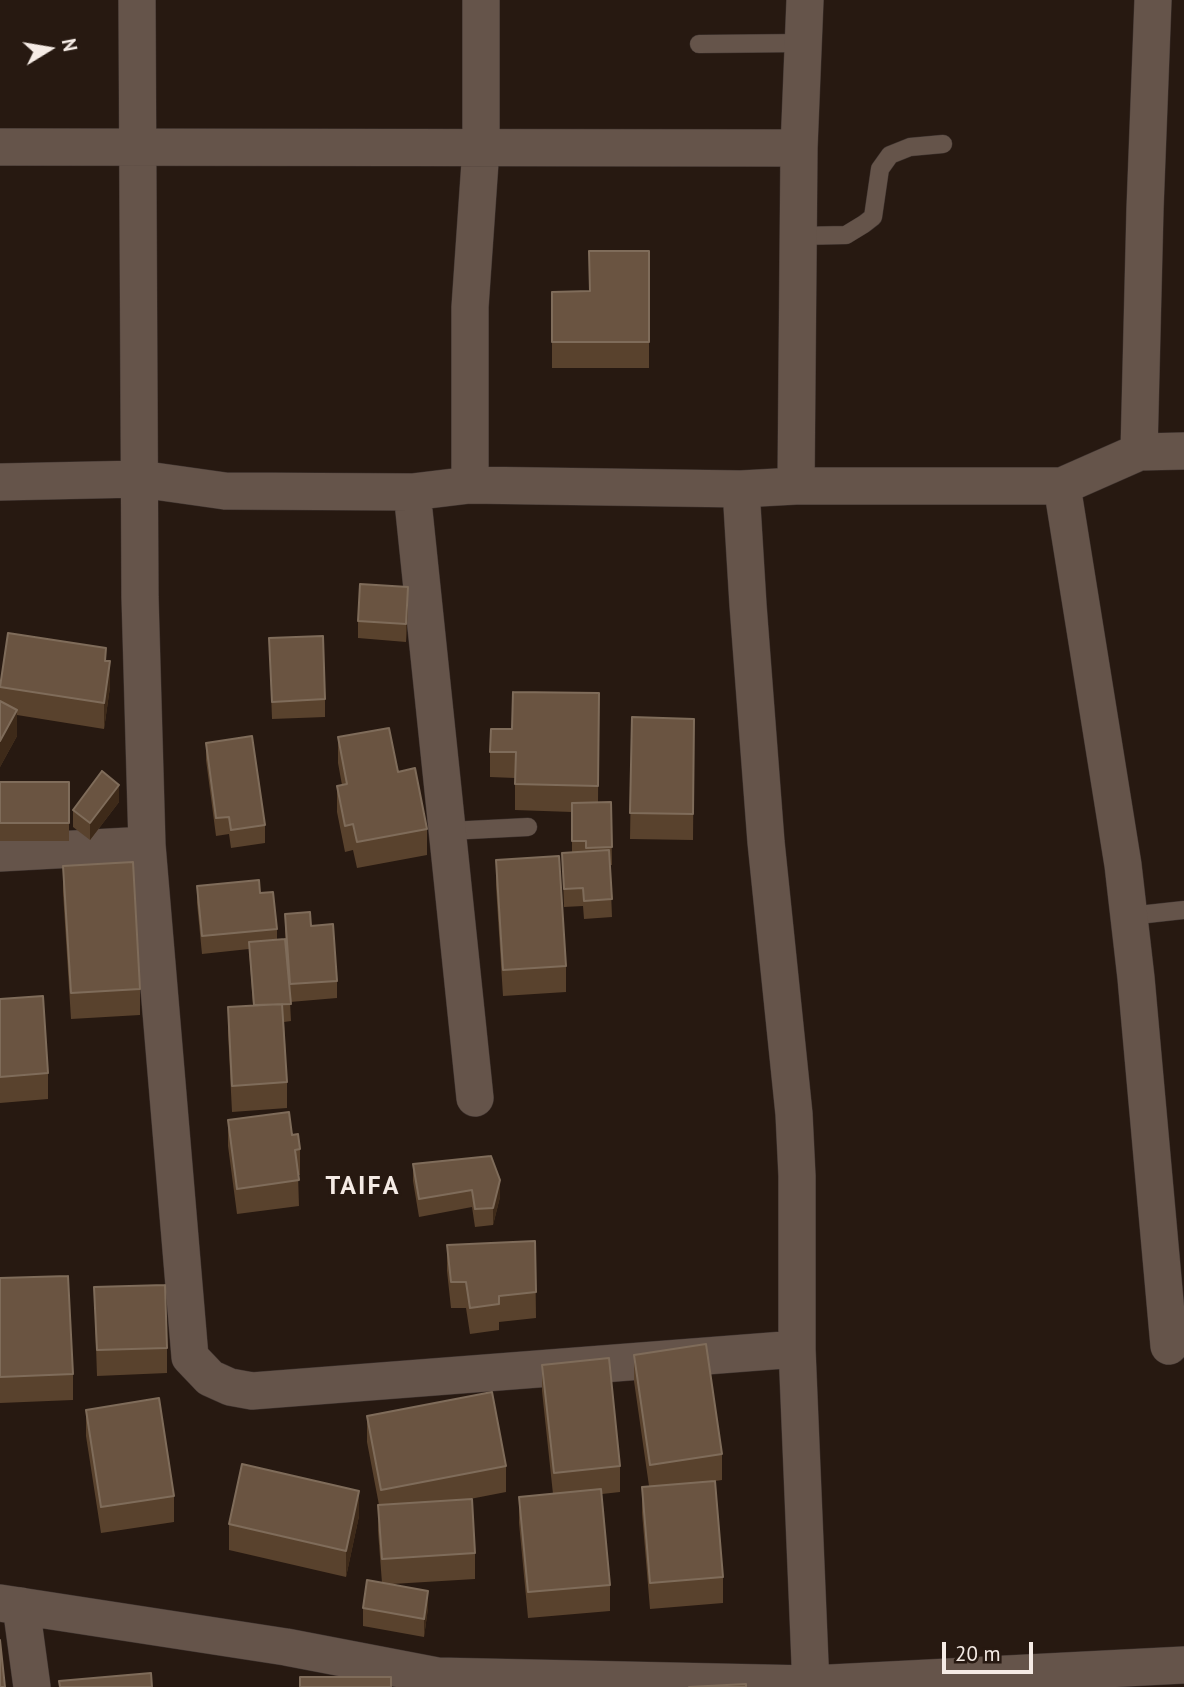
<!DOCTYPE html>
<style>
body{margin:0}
#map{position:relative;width:1184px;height:1687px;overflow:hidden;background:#271911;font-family:"PT Sans",sans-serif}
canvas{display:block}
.north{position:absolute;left:14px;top:14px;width:70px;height:70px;-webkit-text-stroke:5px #271911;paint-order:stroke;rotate:79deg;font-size:19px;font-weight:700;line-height:28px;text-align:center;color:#f5ebe5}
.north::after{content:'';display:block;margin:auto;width:24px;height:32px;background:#f5ebe5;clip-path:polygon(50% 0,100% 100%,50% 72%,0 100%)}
.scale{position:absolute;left:942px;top:1642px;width:91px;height:32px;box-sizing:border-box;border:4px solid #f5ebe5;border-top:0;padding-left:9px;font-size:21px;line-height:24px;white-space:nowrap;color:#f5ebe5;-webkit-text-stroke:5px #271911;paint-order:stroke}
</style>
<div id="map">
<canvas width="1184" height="1687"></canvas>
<div class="north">N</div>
<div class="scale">20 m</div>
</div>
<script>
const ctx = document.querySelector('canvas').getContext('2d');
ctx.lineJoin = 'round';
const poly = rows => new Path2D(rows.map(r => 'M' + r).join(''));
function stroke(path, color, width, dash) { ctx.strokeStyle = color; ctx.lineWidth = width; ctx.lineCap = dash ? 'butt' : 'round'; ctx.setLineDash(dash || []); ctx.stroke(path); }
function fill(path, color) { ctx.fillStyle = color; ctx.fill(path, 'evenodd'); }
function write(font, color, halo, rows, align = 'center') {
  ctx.font = font + ' "PT Sans",sans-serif'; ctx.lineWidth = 6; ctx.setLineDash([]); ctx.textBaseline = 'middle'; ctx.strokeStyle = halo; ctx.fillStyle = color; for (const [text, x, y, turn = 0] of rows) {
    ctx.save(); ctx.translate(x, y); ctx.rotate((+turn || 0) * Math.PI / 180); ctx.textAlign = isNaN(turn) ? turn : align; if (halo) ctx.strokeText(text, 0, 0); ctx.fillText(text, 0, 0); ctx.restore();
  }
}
const lane = poly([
 [699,44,803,43],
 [798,236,846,235,864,224,873,217,880,169,890,155,910,147,943,144],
 [449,831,528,827],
 [1129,916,1184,910]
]);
const street = poly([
 [137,0,140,597,147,845,190,1357,210,1378,230,1387,252,1391,797,1349],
 [0,147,799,148],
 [1139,452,1145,209,1153,0],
 [0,482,140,479,225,491,412,492,470,485,741,489,796,486,1062,486,1139,452,1184,451],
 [470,485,470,307,481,148,481,0],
 [796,486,799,148,805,0],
 [1062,486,1123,865,1136,978,1169,1346],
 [741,489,748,605,766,842,794,1114,797,1176,797,1349,811,1687],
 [412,492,475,1098],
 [0,853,147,845],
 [0,1603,286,1647,437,1676,811,1684,1184,1665],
 [21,1606,32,1687]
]);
stroke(lane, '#3e332f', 19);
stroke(street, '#3e332f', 38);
stroke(lane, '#65544a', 18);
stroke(street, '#65544a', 37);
fill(poly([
 [649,251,649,368,552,368,552,292,590,291],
 [408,605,406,642,358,638,358,621],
 [269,638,325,699,325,717,272,719],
 [106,661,110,687,104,729,17,715,17,736,0,767,0,686],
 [599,693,598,802,611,802,612,865,610,865,612,917,584,919,583,906,564,907,562,853,572,853,572,812,515,810,515,778,490,777,490,752,512,729],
 [632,717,694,719,693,840,630,839],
 [338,737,398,772,427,829,427,855,357,868,353,850,345,852,337,812,337,786,342,785,338,763],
 [206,743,265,825,265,843,231,848,229,834,216,836,206,760],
 [0,782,69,782,69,841,0,841],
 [119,802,90,840,73,827,73,810],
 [496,860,566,966,566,992,503,996,496,886],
 [63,866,140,989,140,1015,71,1019,63,892],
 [197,886,260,893,277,929,277,940,290,997,285,931,285,914,311,926,337,981,337,998,290,1002,291,1021,284,1022,287,1082,287,1108,232,1112,228,1032,228,1007,253,1005,249,949,202,954,197,903],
 [0,999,48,1073,48,1099,0,1103],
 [228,1120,292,1135,300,1149,300,1175,298,1175,299,1206,237,1214,228,1146],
 [413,1164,500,1197,493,1225,475,1227,472,1207,419,1217,413,1181],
 [535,1241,536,1318,499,1322,499,1330,470,1334,466,1308,451,1308,447,1271,447,1245],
 [0,1278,73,1374,73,1400,0,1403],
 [94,1287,167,1348,167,1373,97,1376],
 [634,1355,722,1454,722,1480,715,1481,723,1577,723,1603,650,1609,642,1513,642,1487,649,1486,634,1381],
 [542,1365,620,1466,620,1492,602,1494,610,1585,610,1611,528,1618,519,1523,519,1497,553,1494,542,1391],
 [86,1410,174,1496,174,1522,101,1533,86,1436],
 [367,1416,506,1466,506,1492,470,1499,475,1553,475,1579,392,1584,428,1608,424,1637,363,1626,363,1608,382,1583,378,1531,379,1505,367,1442],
 [359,1516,346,1577,229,1550,229,1524]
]), '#59422d');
fill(poly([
 [408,587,408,605,406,642,406,624],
 [110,661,110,687,104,729,104,703],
 [17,710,17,736,0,767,0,741],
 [119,785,119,802,90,840,90,823],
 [500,1180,500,1197,493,1225,493,1208],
 [359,1491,359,1516,346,1577,346,1551],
 [428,1591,428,1608,424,1637,424,1619]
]), '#3e2a19');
const building = poly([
 [589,251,649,251,649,342,552,342,552,292,590,291,589,251],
 [360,584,408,587,406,624,358,621,360,584],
 [8,633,106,648,105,661,110,661,104,703,0,687,8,633],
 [323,636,325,699,272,702,269,638,323,636],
 [513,692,599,693,598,786,515,784,516,752,490,752,491,729,512,729,513,692],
 [0,701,17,710,0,741,0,701],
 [632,717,694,719,693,814,630,813,632,717],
 [389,728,398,772,415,768,427,829,357,842,353,824,345,826,337,786,347,784,338,737,389,728],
 [252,736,265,825,231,830,229,817,216,818,206,743,252,736],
 [102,771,119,785,90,823,73,810,102,771],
 [0,782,69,782,69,823,0,823,0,782],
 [611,802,612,847,586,848,586,841,572,841,572,803,611,802],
 [609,850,612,899,584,901,583,888,564,889,562,853,609,850],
 [559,856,566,966,503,970,496,860,559,856],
 [133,862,140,989,71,993,63,866,133,862],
 [259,880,260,893,273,892,277,929,202,936,197,886,259,880],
 [310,912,311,926,333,924,337,981,290,984,285,914,310,912],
 [285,939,291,1004,254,1005,249,942,285,939],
 [43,996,48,1073,0,1077,0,999,43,996],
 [282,1004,287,1082,232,1086,228,1007,282,1004],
 [289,1112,292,1135,298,1134,300,1149,295,1150,299,1180,237,1189,228,1120,289,1112],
 [491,1156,500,1180,493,1208,475,1209,472,1190,419,1199,413,1164,491,1156],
 [535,1241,536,1292,499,1296,499,1304,470,1308,466,1282,451,1282,447,1245,535,1241],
 [68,1276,73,1374,0,1377,0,1278,68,1276],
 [165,1285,167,1348,97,1350,94,1287,165,1285],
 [706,1344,722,1454,650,1465,634,1355,706,1344],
 [609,1358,620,1466,554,1473,542,1365,609,1358],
 [492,1392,506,1466,381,1490,367,1416,492,1392],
 [159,1398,174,1496,101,1507,86,1410,159,1398],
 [242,1464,359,1491,346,1551,229,1524,242,1464],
 [715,1481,723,1577,650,1583,642,1487,715,1481],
 [601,1489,610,1585,528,1592,519,1497,601,1489],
 [472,1499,475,1553,382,1559,378,1505,472,1499],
 [367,1580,428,1591,424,1619,363,1608,367,1580],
 [0,1640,5,1687,0,1687,0,1640],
 [151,1673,152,1687,60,1687,59,1681,151,1673],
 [300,1677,391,1677,391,1687,300,1687,300,1677],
 [746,1684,746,1687,689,1687,746,1684]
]);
fill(building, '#6a5441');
stroke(building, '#7f6c5a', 2);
ctx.letterSpacing = '2px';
write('bold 26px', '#f5ebe5', '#271911', [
 ["TAIFA",363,1187]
]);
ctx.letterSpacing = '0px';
</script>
